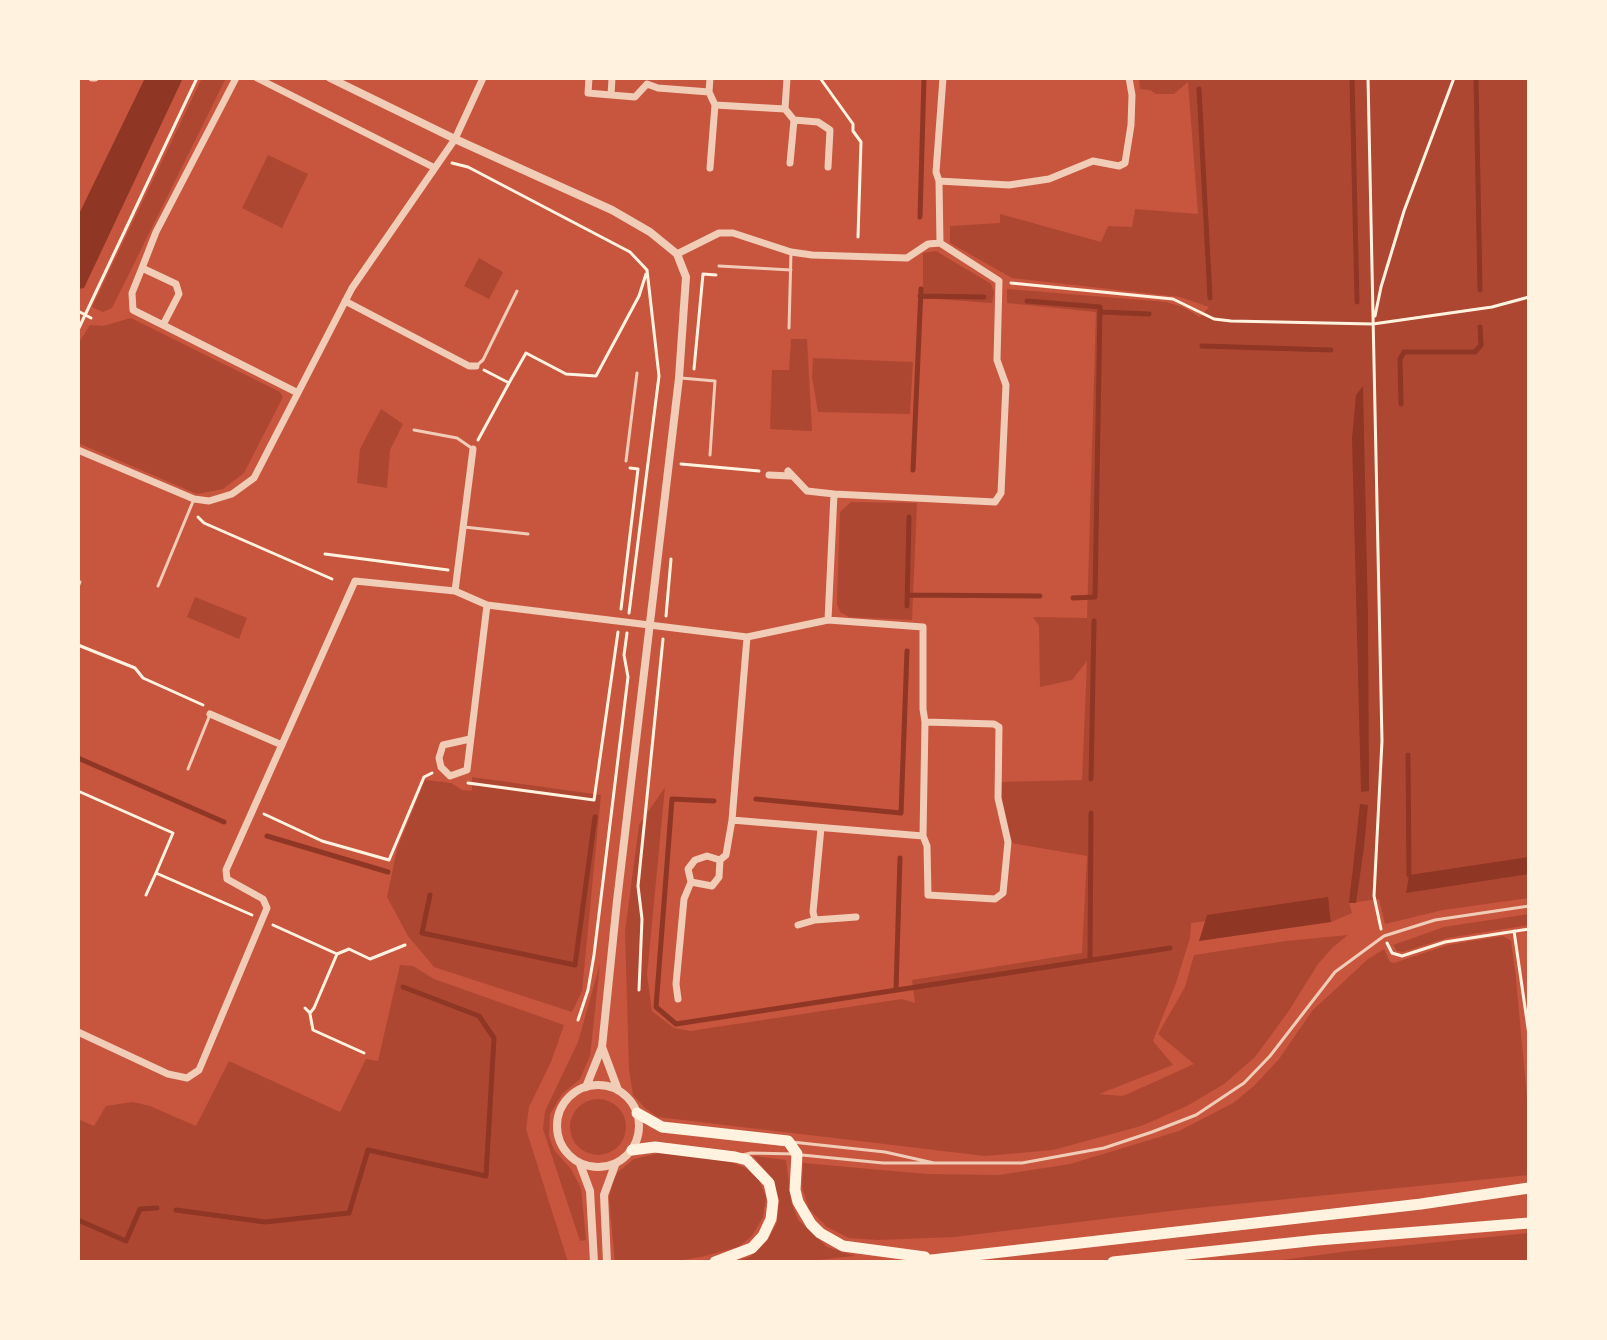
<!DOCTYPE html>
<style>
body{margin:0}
#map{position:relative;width:1607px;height:1340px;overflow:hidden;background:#c8553d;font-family:Quicksand,sans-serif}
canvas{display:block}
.frame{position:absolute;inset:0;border:80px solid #fff3e0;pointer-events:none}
</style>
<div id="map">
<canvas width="1607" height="1340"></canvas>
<div class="frame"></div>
</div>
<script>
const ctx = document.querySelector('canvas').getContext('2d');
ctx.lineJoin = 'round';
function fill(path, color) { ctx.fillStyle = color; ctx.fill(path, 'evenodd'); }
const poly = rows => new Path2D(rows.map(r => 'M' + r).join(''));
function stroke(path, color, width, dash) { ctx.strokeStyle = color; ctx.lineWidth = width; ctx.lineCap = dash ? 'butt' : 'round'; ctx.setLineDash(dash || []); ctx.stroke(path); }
fill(poly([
 [202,78,226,78,112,308,103,312,92,307],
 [1151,78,1529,78,1529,898,1443,910,1385,924,1379,899,1349,903,1352,913,1331,922,1329,906,1191,923,1190,938,1176,983,1153,1041,1173,1065,1099,1094,1122,1096,1130,1093,1194,1064,1158,1034,1185,987,1194,955,1286,941,1348,935,1333,947,1318,964,1288,1012,1255,1057,1224,1084,1187,1106,1141,1126,1053,1150,985,1156,658,1117,645,1108,633,1095,629,1069,625,932,639,825,665,787,647,975,652,1011,674,1028,690,1031,902,999,915,1003,912,980,1082,953,1087,856,1011,843,1001,799,1000,782,1082,780,1087,661,1072,680,1040,687,1039,626,1033,617,1087,618,1096,312,1007,303,1007,289,1166,302,1183,307,1200,317,1209,307,1180,297,1012,278,950,243,950,226,1000,223,1000,214,1101,242,1108,226,1132,227,1135,209,1198,214,1188,82,1174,94,1156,94,1150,90,1140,89,1139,80],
 [268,155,308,174,282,228,242,208],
 [936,251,991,284,994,292,992,303,923,298,923,253],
 [479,258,503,272,489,299,464,286],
 [131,318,280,392,283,397,244,473,223,489,197,494,78,443,78,344,90,325,103,326],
 [791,339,807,339,812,431,770,429,772,370,789,370],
 [813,358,913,362,910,414,818,412,812,377],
 [381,409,403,424,390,450,387,488,357,483,360,449],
 [851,502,917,503,912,620,849,617,840,612,837,604,840,512],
 [195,597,247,618,239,639,187,617],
 [472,777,601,795,582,991,572,1012,434,967,408,936,387,897,397,849,425,780,451,783,462,790,472,791],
 [1529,914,1529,925,1447,938,1403,952,1397,951,1393,945,1444,927],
 [1503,936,1511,941,1516,979,1529,1120,1529,1175,1187,1209,954,1237,878,1240,849,1238,827,1227,809,1209,802,1187,803,1163,927,1174,999,1175,1070,1164,1179,1131,1233,1103,1254,1086,1279,1059,1312,1011,1368,959,1384,949,1390,962,1394,963,1448,945],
 [600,964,590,1056,580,1079,562,1094,550,1114,549,1136,554,1150,571,1169,581,1188,586,1240,580,1241,543,1129,545,1111,578,1042],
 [400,965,413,966,434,979,564,1025,551,1062,529,1107,526,1129,568,1262,78,1262,78,1119,94,1126,106,1106,133,1102,150,1106,196,1126,229,1061,340,1112,366,1059,378,1061],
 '570 1127a28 28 0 1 1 56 0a28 28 0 1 1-56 0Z',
 [664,1152,728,1161,746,1168,759,1180,766,1197,763,1217,752,1236,738,1247,701,1257,670,1262,615,1262,609,1199,613,1181,618,1172,634,1159],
 [753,1156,786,1160,791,1201,798,1220,827,1247,855,1256,798,1262,733,1262,750,1257,767,1241,777,1223,779,1200,773,1179],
 [1529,1233,1529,1262,1267,1262,1349,1251]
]), '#ae4732');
fill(poly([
 [145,78,183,78,84,288,78,289,78,216],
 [1363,386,1368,617,1369,791,1361,792,1352,438,1356,395],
 [1360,804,1368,805,1364,847,1356,903,1349,903],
 [1529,857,1529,874,1406,893,1409,875],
 [1328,897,1331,922,1199,941,1207,915]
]), '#8f3625');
stroke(poly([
 [1352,78,1357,302],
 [1476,78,1480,290],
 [1199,89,1210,298],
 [920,217,924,78],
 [920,296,984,297],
 [1027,301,1100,307,1095,597,1073,598],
 [1100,312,1149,314],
 [1202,346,1331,350],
 [1401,404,1400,359,1404,352,1475,352,1481,345,1480,327],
 [913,470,921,289],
 [907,595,1040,596],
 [907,606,909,517],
 [1408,755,1409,875],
 [78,758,224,822],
 [1091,779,1094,621],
 [756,799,901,813,907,651],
 [714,801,672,799,656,1007,676,1024,1170,948],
 [267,836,388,872],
 [430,895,422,933,575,965,595,817],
 [1090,960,1091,813],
 [896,990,900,858],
 [176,1210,265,1222,349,1213,368,1150,486,1176,494,1038,479,1016,403,987],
 [78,1220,126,1241,140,1209,157,1208]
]), '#8f3625', 5);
stroke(poly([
 [820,78,853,124,853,131,861,142,858,237],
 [1368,78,1382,741,1374,896,1381,929],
 [452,163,468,167,630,252,647,270],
 [1011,283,1173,299,1214,319,1231,321,1373,324,1492,307,1529,297],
 [78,311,91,318],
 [1375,316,1381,287,1404,211,1454,78],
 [78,330,197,78],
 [694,369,703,274,716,275],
 [484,370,509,383,526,353,566,374,596,376,639,296,646,274],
 [478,440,509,383],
 [681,464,759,471],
 [198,517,204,523,332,579],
 [325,554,448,570],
 [621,609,638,469,630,468],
 [629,613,659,376,647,270],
 [666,616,671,559],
 [78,645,135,668,143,678,203,705],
 [468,783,594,800,618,632],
 [78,791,173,833,156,873,252,915],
 [264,814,322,841,389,860,424,777,432,773],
 [146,895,156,873],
 [273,925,337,954,314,1008,310,1013,305,1008],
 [1514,931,1529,1035],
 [1387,943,1392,953,1402,956,1445,942,1529,929],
 [337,954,349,949,370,959,405,945],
 [639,990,642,919,638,886,663,639],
 [310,1014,313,1030,364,1053],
 [578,1020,588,990,594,955,628,677,624,655,627,633]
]), '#fff3e0', 3);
stroke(poly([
 [719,266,791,270],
 [789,328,791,252],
 [476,366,483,360,517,291],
 [681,378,715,381,710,455],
 [414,430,457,438,473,449],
 [626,461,637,373],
 [464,527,528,534],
 [158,586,194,499],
 [78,587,80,582],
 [188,769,209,717],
 [792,1142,885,1152,934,1163],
 [742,1155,751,1153,795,1154],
 [802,1155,883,1163,1022,1163,1104,1148,1152,1132,1196,1115,1244,1083,1270,1056,1335,972,1384,936,1435,920,1529,906]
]), '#f1ccb7', 3);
stroke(poly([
 [92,78,95,78],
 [257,78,435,168],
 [589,78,588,93,611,95],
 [612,78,611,95,635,97,647,84,658,88,709,92,715,105,785,109,794,120,790,163],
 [709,92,710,78],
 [785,109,787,78],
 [794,120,818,122,830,130,828,167],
 [710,168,715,105],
 [939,181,1009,185,1049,179,1093,161,1119,166,1125,163,1131,125,1132,95,1129,78],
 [940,243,939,181,936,172,943,78],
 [677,254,719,233,733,233,791,252,812,255,907,258,928,244,940,243,999,281,997,360,1006,385,1001,493,995,502,834,494],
 [142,268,176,284,179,294,163,325,133,310,132,293,142,268,156,232,236,78],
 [345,301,469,366,476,366],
 [163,325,298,393],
 [78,450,194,499,209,501,232,494,254,478,352,288,455,139,483,78],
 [788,471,807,491,834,494,828,620],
 [769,475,790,476],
 [455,591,473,449],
 [210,714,282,745],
 [470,739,443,745,439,758,441,767,450,776,467,770,487,605],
 [732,820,923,836],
 [821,828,813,912,815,920,856,917],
 [691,882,712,886,719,877,720,860],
 [798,925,815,920],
 [678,999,676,984,684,899,691,882,688,869,695,860,707,856,720,860,726,855,732,820,747,637],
 [78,1032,168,1074,187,1078,199,1070,267,908,263,899,227,879,226,870,355,581,455,591,487,605,747,637,828,620,923,627,923,709,925,722,923,836,927,846,928,895,995,899,1003,893,1008,842,998,798,999,727,994,724,925,722]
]), '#f1ccb7', 7);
stroke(poly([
 [330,78,455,139,612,210,650,232,677,254,686,277,679,378,617,901,602,1047,586,1087],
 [602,1047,618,1090],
 '557 1126a41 41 0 1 1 82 0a41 41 0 1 1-82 0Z',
 [580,1164,590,1191,594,1262],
 [607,1262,604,1195,615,1165]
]), '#f1ccb7', 8);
stroke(poly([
 [637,1113,662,1127,788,1141,797,1154,795,1190,798,1202,811,1224,820,1233,843,1246,925,1257],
 [632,1150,655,1147,735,1157,747,1160,769,1183,773,1201,771,1219,763,1236,752,1248,715,1262],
 [914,1262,1421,1204,1529,1188],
 [1113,1262,1318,1240,1529,1223]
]), '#fff3e0', 11);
</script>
